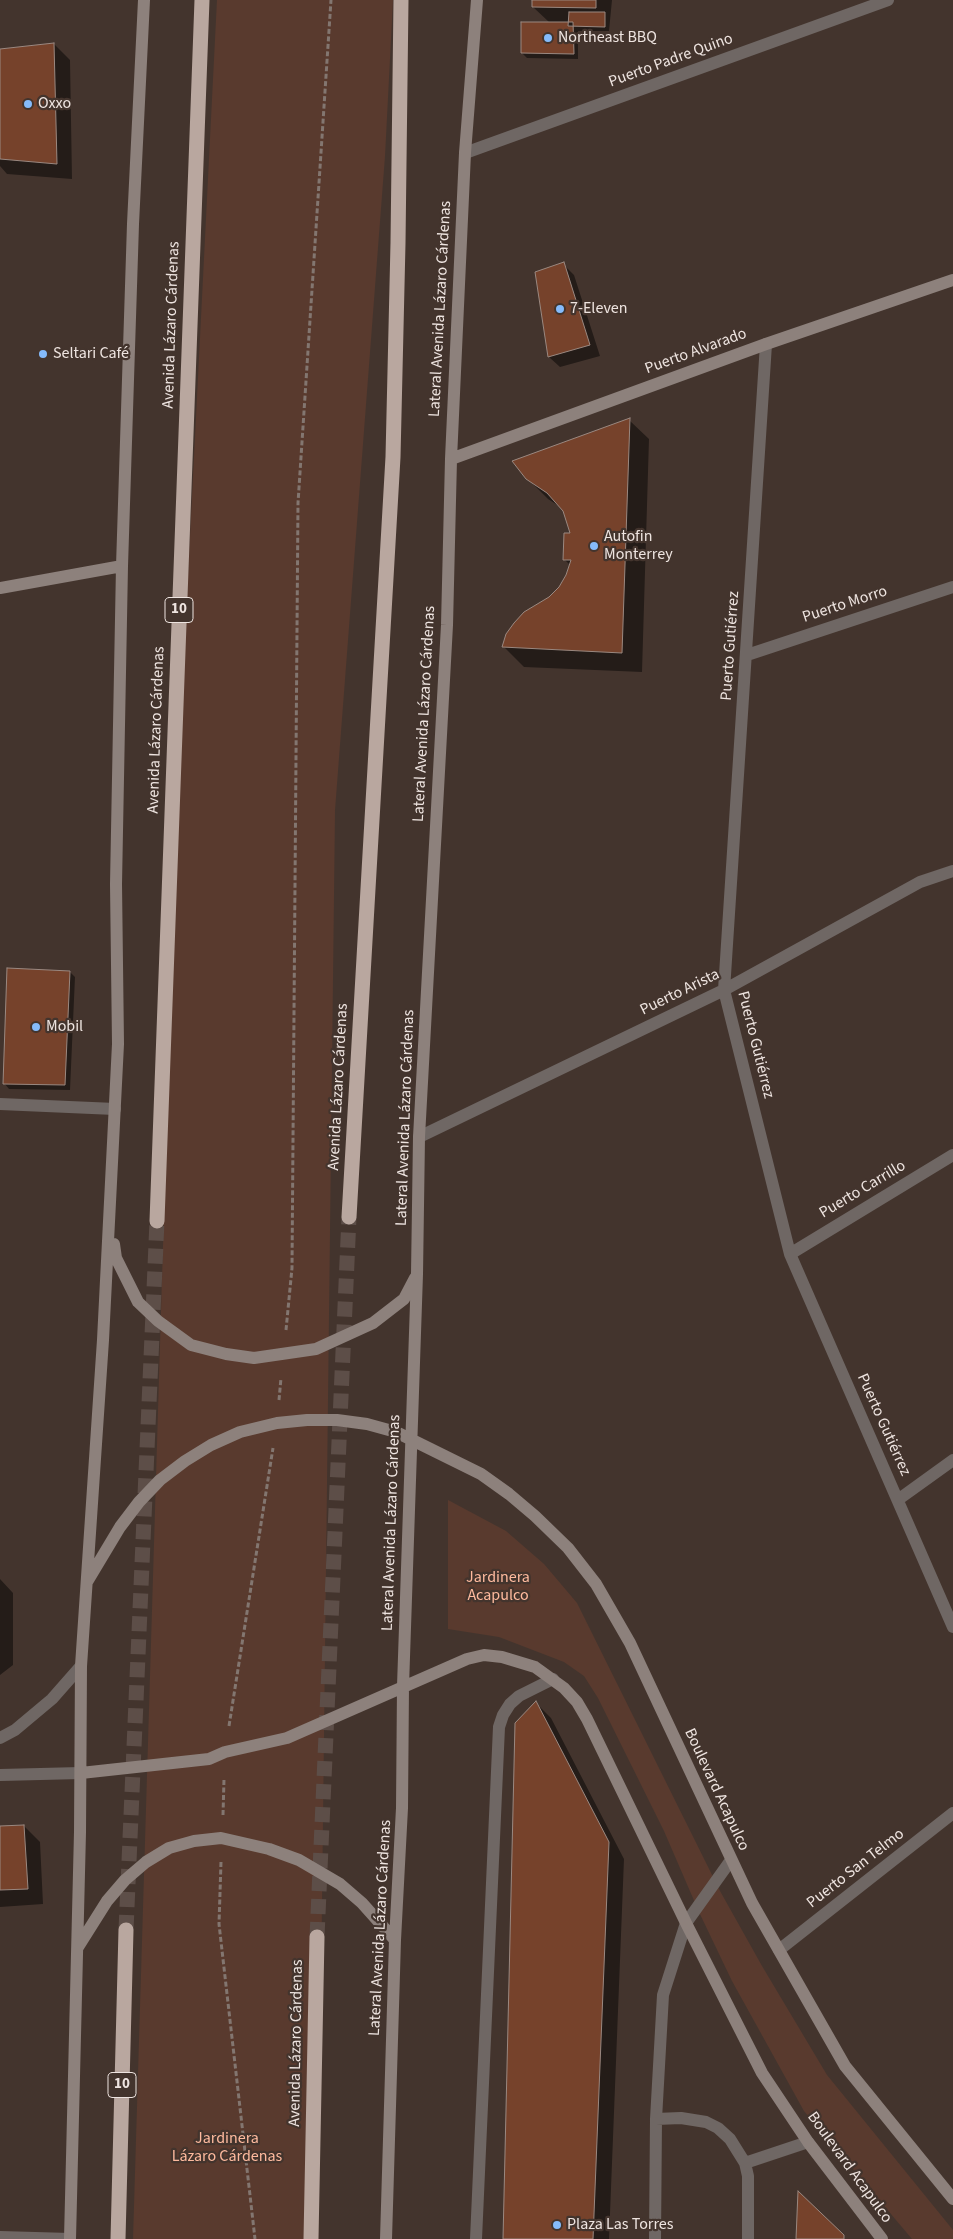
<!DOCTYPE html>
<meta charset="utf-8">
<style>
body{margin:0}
canvas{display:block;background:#43342d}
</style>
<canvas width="953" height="2239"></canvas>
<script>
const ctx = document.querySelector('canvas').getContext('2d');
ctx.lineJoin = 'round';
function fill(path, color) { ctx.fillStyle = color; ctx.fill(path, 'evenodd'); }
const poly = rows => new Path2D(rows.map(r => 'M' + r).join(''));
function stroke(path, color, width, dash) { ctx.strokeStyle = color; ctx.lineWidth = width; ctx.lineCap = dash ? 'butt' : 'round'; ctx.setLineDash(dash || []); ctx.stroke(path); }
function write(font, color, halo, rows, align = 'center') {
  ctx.font = font + ' "Source Sans 3",sans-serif'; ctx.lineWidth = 4.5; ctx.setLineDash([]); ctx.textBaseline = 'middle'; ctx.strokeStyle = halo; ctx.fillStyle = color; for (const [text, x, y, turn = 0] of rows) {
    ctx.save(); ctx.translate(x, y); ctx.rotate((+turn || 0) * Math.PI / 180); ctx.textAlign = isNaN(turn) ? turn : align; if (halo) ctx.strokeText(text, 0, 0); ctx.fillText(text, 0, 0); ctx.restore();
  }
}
fill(poly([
 [217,0,393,0,385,156,335,810,318,2239,133,2239,176,815],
 [448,1500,506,1531,544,1564,577,1603,720,1891,762,1966,827,2075,953,2230,953,2239,912,2239,804,2111,732,1981,699,1912,664,1831,598,1698,584,1676,564,1662,499,1637,448,1629]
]), '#593a2e');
fill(poly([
 [533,0,612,0,609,31,578,31,578,59,527,58,522,53,550,23,533,7],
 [54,44,70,60,72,179,7,174,0,166,0,50],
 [563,264,574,275,600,356,560,367,549,357,536,273],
 [629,420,649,439,642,672,524,667,504,647,560,588,571,566,564,559,572,534,562,508,548,499,527,478],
 [70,972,75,977,70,1090,9,1089,4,1083],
 [0,1579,13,1593,13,1665,0,1675],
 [536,1703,551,1718,624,1859,609,2239,504,2239],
 [24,1826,40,1842,43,1904,0,1907,0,1827]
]), '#0007');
const building = poly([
 [532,0,596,0,596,8,532,7,532,0],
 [569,12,605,12,605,27,568,26,569,12],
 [521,22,573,22,574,54,521,53,521,22],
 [54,43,57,164,0,159,0,49,54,43],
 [564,262,590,345,548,357,535,272,564,262],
 [630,418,622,653,502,647,506,634,514,623,524,612,549,597,559,587,566,575,571,560,563,560,564,533,570,533,563,511,547,493,526,479,512,461,630,418],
 [7,968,70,971,65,1085,3,1084,7,968],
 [536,1701,609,1842,593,2239,503,2239,515,1723,536,1701],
 [24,1825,28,1889,0,1890,0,1826,24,1825],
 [798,2191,844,2235,844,2239,796,2239,798,2191]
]);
fill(building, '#76422b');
stroke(building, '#9a8880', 1);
stroke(poly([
 [126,1930,157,1221],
 [317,1937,349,1217]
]), '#5d4e48', 15, [15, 8]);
stroke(poly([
 [286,1330,292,1268,298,503,331,0],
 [279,1400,281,1378],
 [229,1726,273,1448],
 [223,1815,224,1779],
 [221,1862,219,1924,255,2239]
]), '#837670', 3, [5, 2.5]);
stroke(poly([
 [0,1104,115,1109],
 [656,2119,681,2118,706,2122,718,2128,730,2139,745,2163],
 [0,2237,70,2239],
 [476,2239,499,1727,503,1715,510,1704,519,1696,553,1679],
 [655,2239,656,2119,663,1995,686,1923,731,1860],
 [748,2239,748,2176,745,2163,808,2142]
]), '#6f6764', 12);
stroke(poly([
 [465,153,888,0],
 [766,344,724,990,790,1254,953,1627],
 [747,655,953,587],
 [419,1137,724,990,920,882,953,871],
 [790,1254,953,1155],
 [899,1499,953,1460],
 [0,1738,15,1730,52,1699,81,1666],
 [0,1775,81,1773],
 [779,1950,953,1813]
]), '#6f6764', 12);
stroke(poly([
 [451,459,766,344,953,280],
 [0,588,122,566],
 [114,1244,116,1258,138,1302,158,1321,191,1345,226,1354,254,1358,316,1349,373,1323,404,1299,415,1278],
 [87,1582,120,1527,139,1502,160,1480,185,1461,211,1445,240,1432,277,1423,307,1420,337,1420,367,1424,396,1432,481,1474,509,1494,535,1516,568,1548,596,1584,630,1643,752,1903,845,2066,953,2199],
 [81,1773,209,1759,225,1752,287,1738,467,1659,484,1655,502,1657,535,1667,564,1688,577,1702,587,1719,686,1923,762,2073,808,2142,882,2239],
 [78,1947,107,1901,125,1880,146,1862,169,1848,194,1841,221,1838,269,1849,299,1860,340,1884,362,1903,395,1940],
 [70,2239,80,1832,81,1666,103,1340,118,1044,116,884,122,566,133,224,144,0],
 [386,2239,395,1940,402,1808,403,1686,417,1274,419,1137,447,625,451,459,465,153,477,0]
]), '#8d817c', 12);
stroke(poly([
 [349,1217,393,457,398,243,401,0],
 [157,1221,202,0],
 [118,2239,126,1930],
 [311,2239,317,1937]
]), '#b9a79f', 15);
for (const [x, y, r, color] of [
 [548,38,5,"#85bbfb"],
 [28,104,5,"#85bbfb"],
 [560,309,5,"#85bbfb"],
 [43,354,5,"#85bbfb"],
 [594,546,5,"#85bbfb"],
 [36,1027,5,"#85bbfb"],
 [557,2225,5,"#85bbfb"]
]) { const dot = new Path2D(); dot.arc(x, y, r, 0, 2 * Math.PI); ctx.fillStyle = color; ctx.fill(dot); stroke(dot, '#43342d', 2); }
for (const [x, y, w] of [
 [179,610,28],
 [122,2085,28]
]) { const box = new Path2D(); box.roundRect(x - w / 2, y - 12.5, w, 25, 4); ctx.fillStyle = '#43342d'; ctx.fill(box); stroke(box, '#eee4e0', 1); }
write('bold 15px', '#eee4e0', null, [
 ["10",179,610],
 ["10",122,2085]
]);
write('16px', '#eee4e0', '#43342d', [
 ["Northeast BBQ",558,38],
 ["Oxxo",38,104],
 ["7-Eleven",570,309],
 ["Seltari Café",53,354],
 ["Autofin",604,537],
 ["Monterrey",604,555],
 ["Mobil",46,1027],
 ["Plaza Las Torres",567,2225]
], 'left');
write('16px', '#eee4e0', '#43342d', [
 ["Puerto Padre Quino",671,61,-20],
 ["Lateral Avenida Lázaro Cárdenas",441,309,-87],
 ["Avenida Lázaro Cárdenas",172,325,-88],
 ["Puerto Alvarado",696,352,-20],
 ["Puerto Morro",845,605,-18],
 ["Puerto Gutiérrez",731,646,-86],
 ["Lateral Avenida Lázaro Cárdenas",425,714,-87],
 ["Avenida Lázaro Cárdenas",157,730,-88],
 ["Puerto Arista",680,993,-26],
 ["Puerto Gutiérrez",755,1045,76],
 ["Avenida Lázaro Cárdenas",339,1087,-87],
 ["Lateral Avenida Lázaro Cárdenas",406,1118,-88],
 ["Puerto Carrillo",863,1190,-31],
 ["Puerto Gutiérrez",883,1425,66],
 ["Lateral Avenida Lázaro Cárdenas",392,1523,-88],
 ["Boulevard Acapulco",716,1790,65],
 ["Puerto San Telmo",856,1869,-38],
 ["Lateral Avenida Lázaro Cárdenas",381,1928,-87],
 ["Avenida Lázaro Cárdenas",297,2043,-89],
 ["Boulevard Acapulco",849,2168,54]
]);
write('16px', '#feba9e', '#43342d', [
 ["Jardinera",498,1578],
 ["Acapulco",498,1596],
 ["Jardinera",227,2139],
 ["Lázaro Cárdenas",227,2157]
]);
</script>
